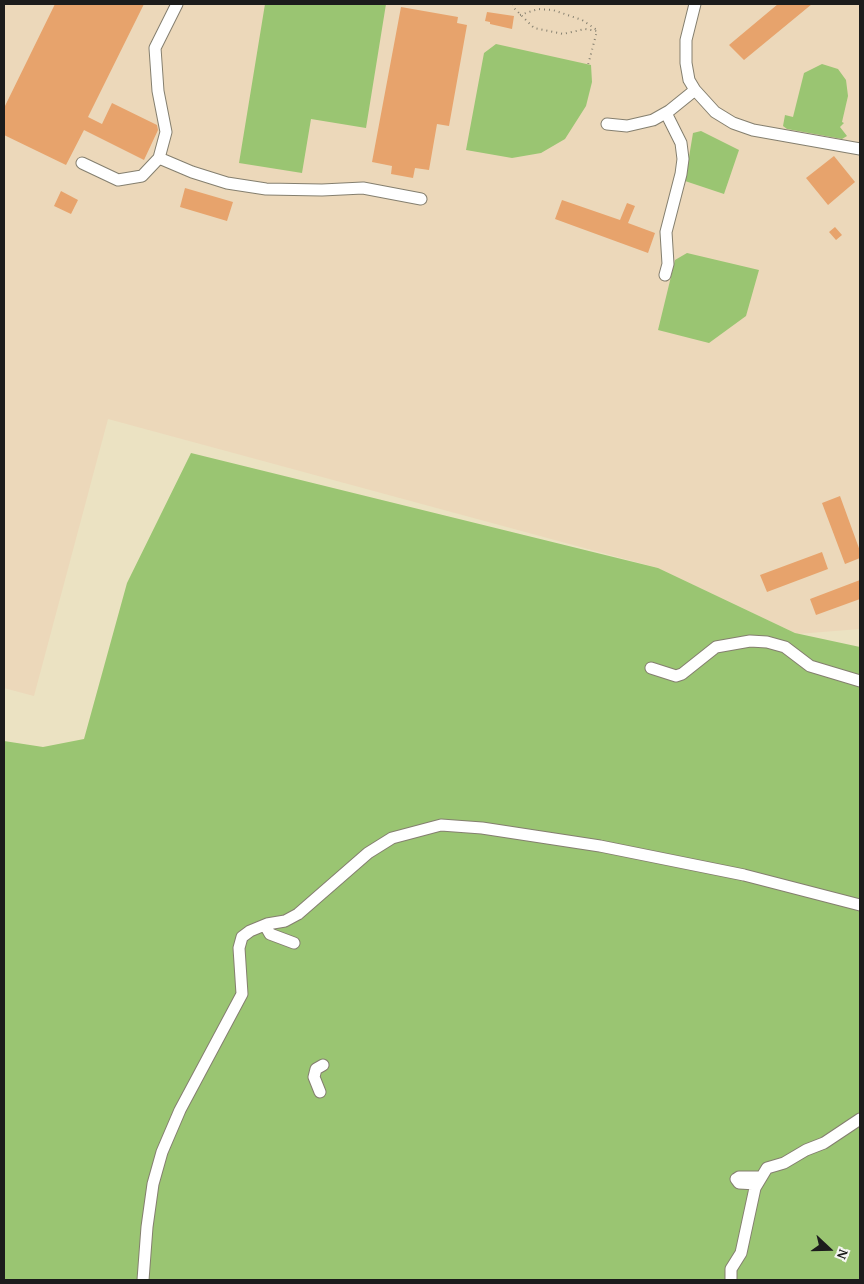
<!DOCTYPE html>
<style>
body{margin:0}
#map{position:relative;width:864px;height:1284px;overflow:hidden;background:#ebe2c2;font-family:"Gentium Book Plus",serif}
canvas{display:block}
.frame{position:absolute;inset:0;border:5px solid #1c1c1c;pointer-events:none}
.north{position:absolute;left:804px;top:1224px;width:50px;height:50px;-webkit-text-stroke:4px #f6f6f2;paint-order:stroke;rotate:111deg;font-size:14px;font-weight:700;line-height:20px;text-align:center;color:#1c1c1c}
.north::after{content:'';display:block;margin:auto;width:18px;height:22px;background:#1c1c1c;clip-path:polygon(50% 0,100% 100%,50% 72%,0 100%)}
</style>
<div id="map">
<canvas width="864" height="1284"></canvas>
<div class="frame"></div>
<div class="north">N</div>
</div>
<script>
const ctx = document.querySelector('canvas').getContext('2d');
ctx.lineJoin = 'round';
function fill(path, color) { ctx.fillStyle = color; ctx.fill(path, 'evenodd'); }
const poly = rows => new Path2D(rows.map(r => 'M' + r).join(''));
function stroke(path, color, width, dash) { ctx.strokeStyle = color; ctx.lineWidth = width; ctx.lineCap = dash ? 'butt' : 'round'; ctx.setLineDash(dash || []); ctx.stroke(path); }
fill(poly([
 [4,4,860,4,860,629,797,634,658,568,108,419,34,696,4,688]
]), '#ecd8ba');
fill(poly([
 [265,4,386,4,366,128,311,119,302,173,239,163],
 [496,44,591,65,592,82,586,106,565,139,541,153,512,158,466,150,484,53],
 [822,64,838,69,846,80,848,96,842,122,844,123,840,127,847,136,842,139,787,129,783,126,785,115,793,117,804,73],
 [701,131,739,150,724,194,685,181,693,133],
 [687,253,759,270,746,316,709,343,658,330,675,260],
 [191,453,658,568,795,633,860,647,860,1280,4,1280,4,741,43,747,84,739,127,583]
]), '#9ac572');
fill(poly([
 [55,4,144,4,88,117,102,124,112,103,157,125,158,130,144,160,84,130,66,165,4,135,4,108],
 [778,4,812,4,744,60,729,45],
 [401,7,458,17,457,23,467,25,449,126,437,124,429,170,415,168,413,178,391,174,392,166,372,162],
 [487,12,514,16,512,29,490,24,490,22,485,21],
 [834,156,855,182,828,205,806,178],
 [185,188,233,202,227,221,180,207],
 [61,191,78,200,71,214,54,206],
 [562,200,620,220,627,203,635,206,628,223,655,233,648,253,555,219],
 [835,227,842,235,836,240,829,232],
 [840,496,860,551,860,558,845,564,822,503],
 [822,552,828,569,767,592,760,575],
 [860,580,860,599,816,615,810,599]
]), '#e7a36c');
const minor = poly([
 [695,4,686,40,686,63,689,80,695,90,715,112,733,123,753,130,860,149],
 [607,124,627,126,653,120,669,111,695,90],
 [159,158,192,172,227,183,266,189,322,190,363,188,421,199],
 [82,163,118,180,142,176,159,158,166,132,158,91,155,48,177,4],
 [665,275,668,264,666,232,681,174,683,159,681,143,666,113],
 [651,668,676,676,682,674,716,647,750,641,767,642,785,647,810,666,860,681],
 [294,943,270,934,266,927,267,924,285,921,298,914,368,853,392,838,441,825,482,828,600,846,744,875,860,905],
 [320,1092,314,1077,316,1069,323,1065],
 [757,1184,739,1183,736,1179,739,1177,760,1177],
 [143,1280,147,1227,153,1184,162,1152,180,1110,242,994,239,948,242,937,250,931,267,924],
 [731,1280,731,1269,741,1253,755,1188,767,1168,784,1163,806,1150,824,1143,860,1119]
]);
stroke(minor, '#847f6f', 13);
stroke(poly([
 [513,4,514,8,534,28,563,34,585,29,597,31,588,65],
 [520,15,538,9,553,10,582,20,597,30]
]), '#847f6f', 2, [1, 4]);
stroke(minor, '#fff', 11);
</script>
